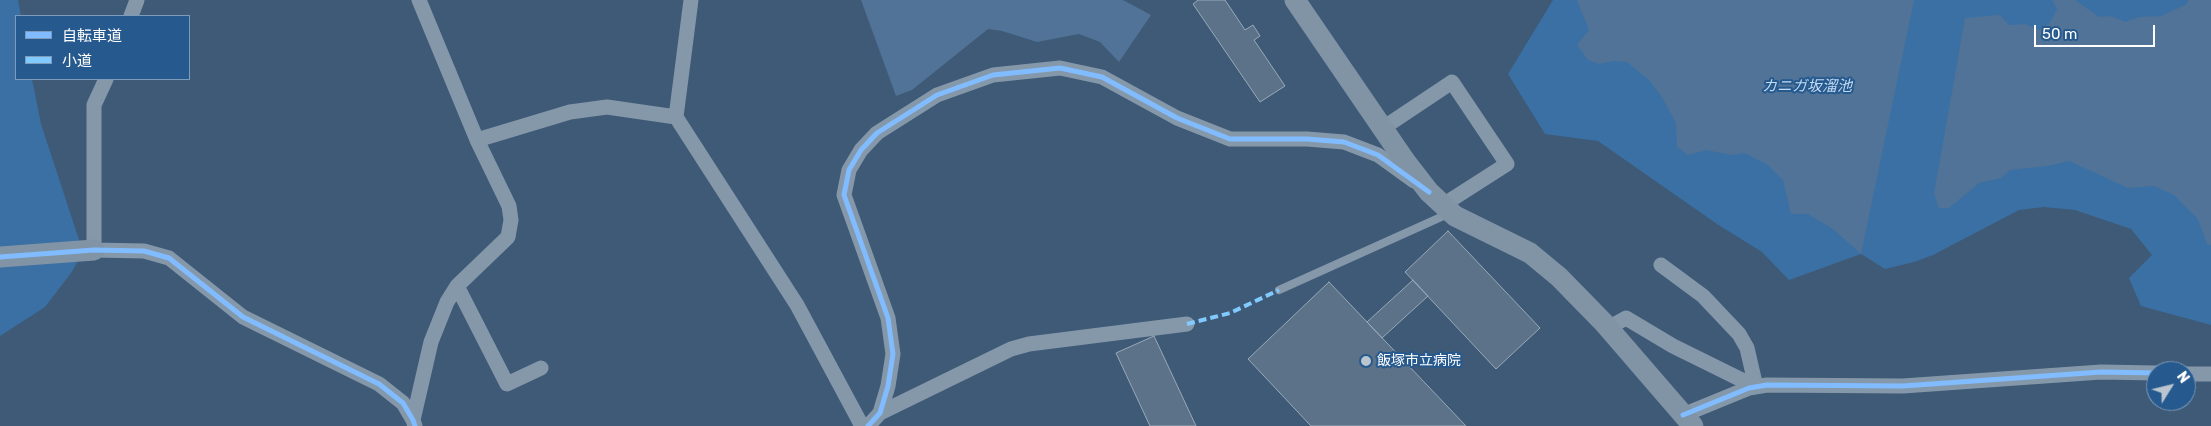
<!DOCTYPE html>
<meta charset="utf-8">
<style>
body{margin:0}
#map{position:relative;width:2211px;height:426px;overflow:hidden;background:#3e5a76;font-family:Rubik,"Noto Sans JP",sans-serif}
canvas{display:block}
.legend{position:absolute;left:15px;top:15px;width:175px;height:65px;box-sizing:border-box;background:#26598e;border:1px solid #7d9bbb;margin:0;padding:6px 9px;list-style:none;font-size:15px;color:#fff}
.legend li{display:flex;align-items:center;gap:10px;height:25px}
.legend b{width:25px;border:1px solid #7d9bbb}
.north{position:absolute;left:2146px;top:361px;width:50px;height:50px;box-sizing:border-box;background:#26598e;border:1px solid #7d9bbb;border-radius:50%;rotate:54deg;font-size:14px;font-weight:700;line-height:20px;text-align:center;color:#fff}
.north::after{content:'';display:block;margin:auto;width:18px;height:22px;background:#bbc5cf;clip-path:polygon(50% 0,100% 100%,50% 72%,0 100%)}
.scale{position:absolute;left:2034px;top:25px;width:121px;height:22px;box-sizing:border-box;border:2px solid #fff;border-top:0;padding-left:6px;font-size:15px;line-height:18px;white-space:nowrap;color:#fff;-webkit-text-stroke:4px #26598e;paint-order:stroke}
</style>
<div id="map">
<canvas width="2211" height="426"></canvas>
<ul class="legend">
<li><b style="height:6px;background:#80bcff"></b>自転車道</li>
<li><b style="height:6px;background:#80caff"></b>小道</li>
</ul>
<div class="north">N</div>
<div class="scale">50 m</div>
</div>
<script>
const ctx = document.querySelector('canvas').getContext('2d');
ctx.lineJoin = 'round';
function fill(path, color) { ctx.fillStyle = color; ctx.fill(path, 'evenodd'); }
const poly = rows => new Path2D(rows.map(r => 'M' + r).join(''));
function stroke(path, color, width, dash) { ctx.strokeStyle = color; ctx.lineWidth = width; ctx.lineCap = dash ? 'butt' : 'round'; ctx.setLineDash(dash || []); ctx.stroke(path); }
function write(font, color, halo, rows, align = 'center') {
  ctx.font = font + ' Rubik,"Noto Sans JP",sans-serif'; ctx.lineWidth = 4; ctx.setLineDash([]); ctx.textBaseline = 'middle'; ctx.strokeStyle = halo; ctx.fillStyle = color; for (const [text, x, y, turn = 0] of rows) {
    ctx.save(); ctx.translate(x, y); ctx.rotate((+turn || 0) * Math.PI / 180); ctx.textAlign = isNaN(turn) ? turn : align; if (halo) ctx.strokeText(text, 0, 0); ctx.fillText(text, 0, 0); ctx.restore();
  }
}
fill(poly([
 [0,0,18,0,21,16,16,16,16,79,32,79,41,124,83,252,71,273,45,307,0,336],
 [1553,0,2211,0,2211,325,2141,306,2129,278,2152,255,2131,229,2075,210,2044,207,2019,210,1933,255,1914,262,1885,269,1861,254,1789,280,1762,252,1717,224,1598,141,1545,134,1508,74]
]), '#3b70a4');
fill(poly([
 [861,0,1123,0,1151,15,1119,62,1100,42,1079,34,1037,42,1002,31,988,29,912,90,896,96],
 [1577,0,1914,0,1861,254,1833,229,1808,214,1791,214,1783,180,1768,165,1745,153,1732,155,1706,150,1688,155,1677,147,1676,123,1662,97,1650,81,1627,62,1614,61,1599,64,1588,60,1577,45,1589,30],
 [2052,0,2075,0,2099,17,2111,16,2125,22,2139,17,2161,16,2187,4,2188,0,2211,0,2211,245,2207,244,2198,219,2174,195,2154,186,2128,188,2069,161,2048,166,2010,170,2001,178,1979,183,1949,208,1939,208,1934,194,1965,18,2000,15,2009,25,2025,24,2039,30,2050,23,2057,9]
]), '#507397');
const building = poly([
 [1198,0,1225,0,1245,30,1253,25,1260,36,1254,40,1285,86,1260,102,1193,4,1198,0],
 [1448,231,1540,328,1496,369,1405,272,1448,231],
 [1413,280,1428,296,1382,338,1367,322,1413,280],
 [1329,282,1367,322,1466,426,1311,426,1248,359,1329,282],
 [1154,336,1196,426,1150,426,1116,353,1154,336]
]);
fill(building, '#5b7288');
stroke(building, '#99a9b9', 1);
stroke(poly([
 [1279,290,1450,213]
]), '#8598aa', 8);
stroke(poly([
 [691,0,676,117,797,305,862,426],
 [131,16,137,0],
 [106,79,94,105,94,250,144,251,169,258,243,317,379,384,403,403,413,420,415,426],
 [1383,128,1452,82,1507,164,1443,205],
 [477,140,570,112,607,107,676,117],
 [1661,265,1703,296,1739,334,1747,348,1756,387],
 [457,286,507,384,541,368],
 [1608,328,1626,318,1673,346,1756,387],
 [2186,374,2211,374],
 [880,413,1011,349,1029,344,1187,324],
 [1683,415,1749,388,1767,385,1903,386,2101,372,2156,373],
 [413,420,431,342,447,302,457,286,508,237,511,220,509,206,477,140,419,0],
 [868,426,880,413,888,386,893,354,888,318,844,195,849,170,861,150,877,133,937,95,993,75,1060,68,1102,77,1177,118,1230,139,1307,139,1344,142,1378,155,1414,181]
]), '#8598aa', 15);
stroke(poly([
 [1295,0,1405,161,1429,192,1455,216,1530,253,1559,277,1604,323,1693,426],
 [0,257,94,250]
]), '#8194a6', 21);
stroke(poly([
 [1187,324,1230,313,1279,290]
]), '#80caff', 4, [8, 4]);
stroke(poly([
 [0,257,94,250,144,251,169,258,243,317,379,384,403,403,413,420,415,426],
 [1683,415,1749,388,1767,385,1903,386,2101,372,2156,373],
 [868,426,880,413,888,386,893,354,888,318,844,195,849,170,861,150,877,133,937,95,993,75,1060,68,1102,77,1177,118,1230,139,1307,139,1344,142,1378,155,1429,192]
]), '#80bcff', 5);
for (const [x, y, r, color] of [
 [1366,361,6,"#bbc5cf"]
]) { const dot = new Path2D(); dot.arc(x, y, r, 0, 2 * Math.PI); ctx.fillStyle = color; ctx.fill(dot); stroke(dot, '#26598e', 2); }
write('14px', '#fff', '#26598e', [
 ["飯塚市立病院",1377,361]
], 'left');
write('italic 15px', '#c2dbf2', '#26598e', [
 ["カニガ坂溜池",1807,87]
]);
</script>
